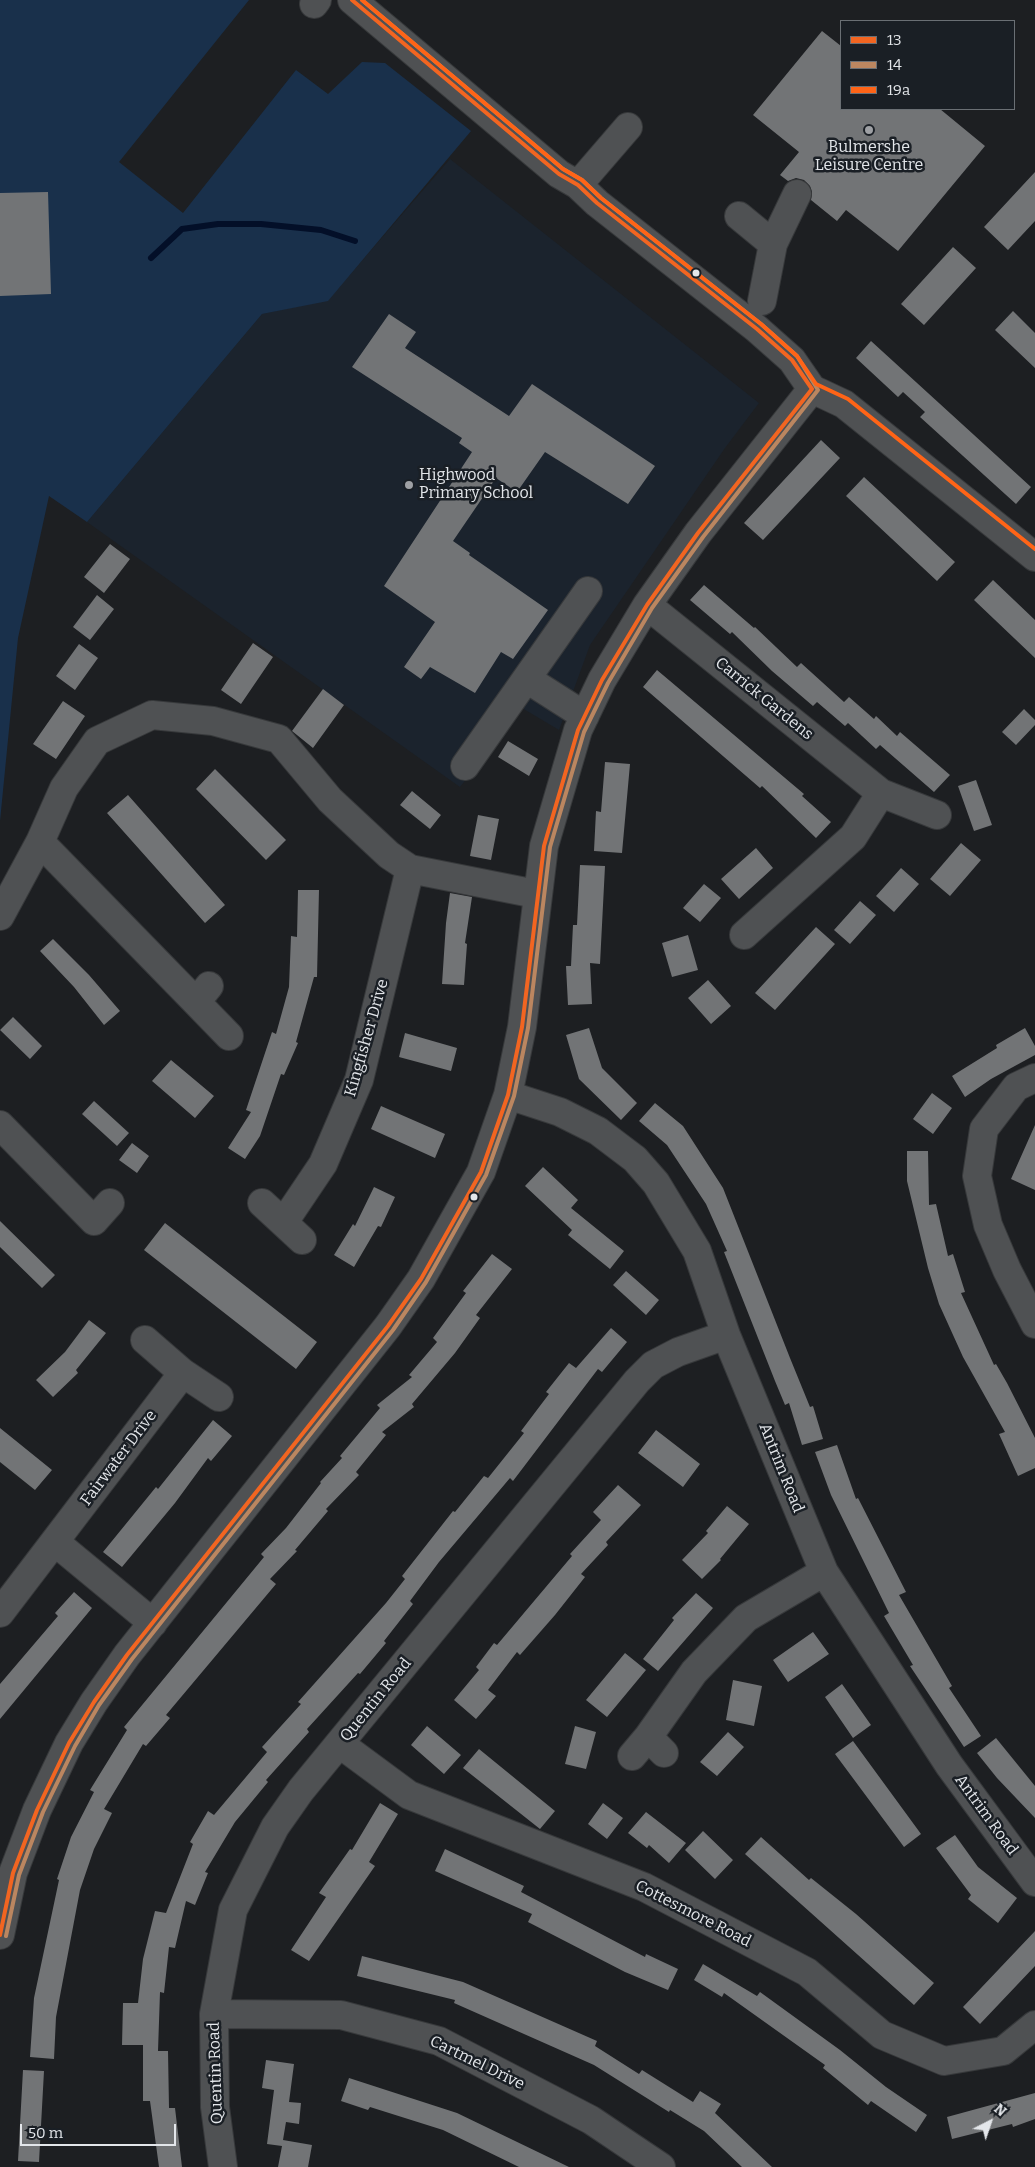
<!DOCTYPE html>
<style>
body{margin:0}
#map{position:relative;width:1035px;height:2167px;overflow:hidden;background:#1d1f22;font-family:Bitter,serif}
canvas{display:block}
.legend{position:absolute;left:840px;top:20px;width:175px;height:90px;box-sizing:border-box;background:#1a1f25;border:1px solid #6a6f74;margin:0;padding:6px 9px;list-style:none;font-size:15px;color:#e3e6ea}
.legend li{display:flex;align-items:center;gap:10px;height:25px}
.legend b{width:25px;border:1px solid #6a6f74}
.north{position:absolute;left:965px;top:2097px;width:50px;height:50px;-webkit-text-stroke:4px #1a1f25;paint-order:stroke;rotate:41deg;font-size:14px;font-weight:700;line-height:20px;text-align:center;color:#e3e6ea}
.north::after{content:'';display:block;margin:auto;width:18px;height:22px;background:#e3e6ea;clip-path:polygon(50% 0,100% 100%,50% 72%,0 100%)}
.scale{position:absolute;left:20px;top:2124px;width:156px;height:22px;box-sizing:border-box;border:2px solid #e3e6ea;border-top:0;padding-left:6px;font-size:15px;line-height:18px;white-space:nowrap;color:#e3e6ea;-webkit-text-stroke:4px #1a1f25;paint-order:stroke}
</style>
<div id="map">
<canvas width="1035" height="2167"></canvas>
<ul class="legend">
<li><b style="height:6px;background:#f26521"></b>13</li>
<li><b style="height:6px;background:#bb8660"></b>14</li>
<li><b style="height:6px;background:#ff6417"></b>19a</li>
</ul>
<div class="north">N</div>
<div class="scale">50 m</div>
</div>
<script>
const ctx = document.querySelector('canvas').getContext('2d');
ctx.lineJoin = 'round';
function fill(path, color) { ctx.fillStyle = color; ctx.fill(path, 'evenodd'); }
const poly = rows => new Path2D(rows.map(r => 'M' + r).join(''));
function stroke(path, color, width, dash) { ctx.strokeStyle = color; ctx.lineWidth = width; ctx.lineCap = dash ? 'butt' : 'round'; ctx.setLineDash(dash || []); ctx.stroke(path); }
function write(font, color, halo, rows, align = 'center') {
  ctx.font = font + ' Bitter,serif'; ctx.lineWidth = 5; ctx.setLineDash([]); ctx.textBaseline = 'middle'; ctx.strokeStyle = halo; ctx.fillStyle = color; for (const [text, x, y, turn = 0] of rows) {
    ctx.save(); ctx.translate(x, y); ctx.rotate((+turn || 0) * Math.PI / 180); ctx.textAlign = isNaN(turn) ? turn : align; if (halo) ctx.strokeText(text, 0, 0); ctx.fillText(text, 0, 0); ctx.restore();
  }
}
fill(poly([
 [450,159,759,403,725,448,590,645,559,730,522,708,460,787,87,522,262,314,328,300]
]), '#1b232d');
fill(poly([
 [0,0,249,0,119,162,183,213,296,70,328,94,362,62,385,63,471,131,328,301,262,314,87,522,49,496,18,638,0,821]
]), '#19304b');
stroke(poly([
 [151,258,182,229,218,224,261,224,321,230,355,241]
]), '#030f28', 6);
fill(poly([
 [822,31,841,46,841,109,940,109,985,146,898,251,846,210,837,221,811,200,812,192,810,186,804,180,796,178,788,181,780,175,799,152,753,115],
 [1035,172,1035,221,1008,250,984,227],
 [48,192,51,294,0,296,0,193],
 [953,247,976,268,924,325,901,304],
 [1013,311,1035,333,1035,368,995,330],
 [389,314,416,332,405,348,509,416,532,384,655,466,628,504,545,452,517,492,496,478,453,541,470,553,469,555,548,610,513,659,501,652,475,693,430,667,421,679,404,667,435,622,384,586,472,452,459,443,462,438,352,367],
 [871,341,1031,487,1016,504,920,417,925,412,903,392,898,397,856,358],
 [821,440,840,458,763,540,744,523],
 [864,477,955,562,937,581,846,496],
 [110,544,130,559,104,593,84,577],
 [993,580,1035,620,1035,658,974,600],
 [704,585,754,628,755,627,797,667,801,663,844,702,849,697,874,719,876,716,897,736,900,732,950,775,934,792,880,745,876,749,848,723,845,726,817,702,813,706,772,671,732,632,730,634,690,600],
 [97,595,114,609,90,640,73,627],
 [253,643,273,657,241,704,221,690],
 [79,644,98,658,75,690,56,676],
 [657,670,804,794,802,796,831,822,816,838,762,786,760,788,643,687],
 [323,689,344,705,313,748,292,731],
 [63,701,85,716,56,759,33,744],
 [1024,709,1035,720,1035,725,1016,745,1002,732],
 [508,741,538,759,529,776,498,757],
 [605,762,630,764,622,853,594,851,596,811,601,812],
 [215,769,286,840,266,860,196,789],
 [976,780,992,825,974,831,958,786],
 [412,791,441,815,430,829,400,805],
 [128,795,225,905,205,923,107,813],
 [478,815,499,819,491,860,470,856],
 [961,843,981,860,950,896,930,879],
 [756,848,773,868,739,899,721,879],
 [580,865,605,866,600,964,590,963,592,1004,568,1005,566,966,571,966,573,925,577,925],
 [901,868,919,884,894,912,876,896],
 [704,884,721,898,700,922,683,908],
 [298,890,319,890,317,977,314,977,296,1042,298,1043,284,1075,281,1074,260,1136,245,1159,228,1148,251,1112,246,1110,272,1032,276,1034,289,987,291,936,297,937],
 [450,893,472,897,465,943,467,944,464,985,442,984,446,923],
 [860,901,876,915,850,944,834,930],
 [816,927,835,944,775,1010,755,993],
 [688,935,698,970,672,977,662,943],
 [53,939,89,975,120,1011,104,1025,74,987,40,951],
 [708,980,731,1006,711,1024,688,998],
 [13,1017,42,1046,30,1059,0,1030],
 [589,1028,602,1068,637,1103,621,1120,579,1079,566,1035],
 [1025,1028,1035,1046,1035,1055,991,1079,965,1097,952,1076,997,1048,996,1045],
 [405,1033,457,1048,451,1071,399,1057],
 [171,1060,214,1096,195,1118,152,1081],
 [932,1093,952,1108,933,1134,913,1119],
 [94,1101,129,1133,117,1146,82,1114],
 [655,1103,683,1126,723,1188,790,1358,810,1407,813,1406,823,1439,802,1445,789,1403,785,1405,775,1381,724,1252,727,1251,706,1204,667,1145,639,1121],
 [381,1106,445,1134,435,1158,371,1129],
 [1035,1125,1035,1190,1011,1179],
 [132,1143,149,1156,137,1173,119,1160],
 [907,1151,928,1151,929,1205,936,1204,948,1256,953,1254,965,1292,961,1293,994,1365,996,1364,1007,1383,1035,1438,1035,1468,1018,1476,999,1434,1005,1432,963,1357,939,1304,928,1268,907,1181],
 [543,1167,578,1200,571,1208,624,1251,610,1269,568,1235,572,1230,525,1186],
 [374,1187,395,1197,381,1227,378,1226,354,1267,334,1255,353,1224,355,1226],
 [0,1221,55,1275,42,1288,0,1247],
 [165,1223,317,1342,296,1369,144,1250],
 [492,1254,512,1269,476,1315,480,1318,455,1353,412,1404,414,1407,382,1432,386,1435,356,1472,359,1475,326,1509,328,1511,295,1550,297,1551,270,1579,276,1584,166,1715,170,1718,146,1746,143,1744,104,1809,112,1813,94,1849,80,1890,56,2017,54,2059,30,2057,34,1998,59,1880,57,1879,71,1837,94,1792,90,1790,127,1730,124,1727,264,1557,261,1554,286,1528,321,1483,320,1482,342,1458,340,1456,380,1408,377,1405,412,1377,409,1375,437,1342,433,1338,466,1293,463,1291],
 [626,1271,659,1300,646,1315,613,1285],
 [89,1320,106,1333,76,1370,78,1373,53,1397,36,1380,65,1352],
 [611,1328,627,1342,602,1372,598,1369,513,1481,510,1478,439,1562,410,1601,413,1604,384,1641,386,1643,360,1674,358,1673,307,1729,309,1732,266,1780,268,1782,235,1822,205,1872,208,1873,195,1905,186,1901,175,1948,169,1947,164,1993,160,1992,158,2051,168,2051,169,2108,175,2108,182,2167,159,2167,150,2101,143,2101,143,2045,122,2045,123,2003,138,2003,143,1959,155,1911,166,1913,193,1844,190,1842,208,1811,214,1815,267,1752,262,1747,301,1704,298,1702,386,1603,405,1579,402,1576,453,1511,455,1512,484,1476,488,1478,524,1433,521,1431,549,1394,546,1392,569,1363,576,1368],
 [213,1420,232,1436,211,1461,208,1458,175,1503,122,1567,103,1552,156,1487,158,1489],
 [0,1428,52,1470,35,1490,0,1462],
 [656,1430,700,1464,683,1487,638,1453],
 [837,1445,856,1499,858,1498,906,1592,899,1595,952,1686,949,1688,981,1736,964,1747,910,1666,913,1665,884,1616,889,1613,831,1495,815,1452],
 [618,1485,641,1505,606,1542,608,1545,581,1574,585,1577,555,1615,520,1655,517,1652,488,1690,496,1696,476,1719,454,1700,479,1670,476,1667,494,1643,497,1645,572,1556,570,1554,601,1520,593,1512],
 [727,1506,749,1524,720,1559,721,1560,702,1579,682,1560,708,1533,706,1531],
 [74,1592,92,1608,0,1719,0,1684,58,1616,55,1613],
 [696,1593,713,1608,658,1671,643,1659,674,1620,672,1618],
 [813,1632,829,1654,788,1682,773,1660],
 [625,1653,646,1670,607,1717,586,1700],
 [733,1680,762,1686,754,1726,726,1720],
 [842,1684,871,1725,853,1738,825,1697],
 [427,1726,461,1755,444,1774,411,1745],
 [575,1726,596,1732,586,1769,565,1764],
 [728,1732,744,1747,717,1776,700,1762],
 [996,1738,1035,1786,1035,1818,997,1778,977,1753],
 [853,1741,921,1834,904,1847,835,1754],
 [479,1749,555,1811,540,1829,463,1768],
 [380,1803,398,1814,369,1862,375,1866,309,1961,291,1950,326,1897,319,1893,350,1849,352,1850],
 [603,1803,623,1818,607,1839,588,1824],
 [646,1812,686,1843,669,1863,649,1845,647,1848,628,1833],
 [703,1831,733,1860,715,1879,685,1850],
 [955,1835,978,1867,1017,1898,998,1923,968,1899,971,1895,936,1848],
 [761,1837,809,1880,811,1878,856,1914,934,1983,914,2005,745,1854],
 [445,1849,524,1886,521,1892,645,1957,646,1954,678,1969,668,1990,625,1972,528,1922,532,1914,435,1871],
 [1035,1931,1035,1966,980,2024,963,2007],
 [362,1956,463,1982,597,2041,595,2046,639,2074,642,2070,693,2102,700,2091,721,2104,715,2113,772,2167,742,2167,704,2131,670,2110,669,2112,594,2065,454,2003,455,2000,357,1976],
 [703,1964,757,1996,760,1992,840,2050,886,2087,927,2115,916,2132,871,2101,868,2105,823,2068,825,2065,724,1993,722,1997,694,1980],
 [266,2060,294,2064,289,2102,301,2103,299,2124,286,2122,283,2140,312,2145,308,2167,278,2167,282,2146,267,2144,274,2090,262,2088],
 [23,2070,44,2071,39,2162,18,2161],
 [349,2078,457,2113,569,2167,519,2167,443,2130,370,2107,368,2110,341,2101],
 [1035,2093,1035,2119,1013,2127,1012,2124,952,2139,947,2117]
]), '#727476');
const minor = poly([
 [352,0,559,174,578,185,597,203,757,329,792,360,812,389,844,404,1035,557],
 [314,4,317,0],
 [578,185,628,127],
 [739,216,773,244],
 [762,301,773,244,797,194],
 [647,605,881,793,937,815],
 [527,679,585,716],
 [465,766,588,591],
 [40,842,196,1002,209,986],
 [0,916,40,842,64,788,97,741,152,715,213,721,279,739,330,800,389,855,410,869,536,894],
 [744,935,853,837,881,793],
 [196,1002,229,1036],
 [1035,1078,1016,1087,984,1129,977,1176,988,1225,1007,1270,1035,1324],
 [508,1095,560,1112,598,1131,635,1159,656,1183,697,1251,726,1335,824,1572,949,1765,1035,1882],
 [0,1125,94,1221,110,1203],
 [262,1203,302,1240],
 [284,1222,323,1164,359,1080,410,869],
 [145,1340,183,1373,219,1397],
 [55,1542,153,1623],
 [0,1613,183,1373],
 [340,1744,409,1795,644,1887,807,1972,882,2035,944,2061,1003,2051,1035,2025],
 [664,1753,648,1737,694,1672,746,1618,824,1572],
 [632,1756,648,1737],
 [0,1935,13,1873,37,1810,69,1743,94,1702,127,1655,388,1326,421,1279,481,1172,508,1095,522,1027,544,846,578,730,602,680,647,605,698,533,812,389],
 [214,2014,341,2015,439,2041,591,2120,661,2167],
 [223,2167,215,2107,214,2014,233,1910,275,1827,301,1790,637,1381,653,1365,678,1352,726,1335]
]);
stroke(minor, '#37393b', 30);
stroke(minor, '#4f5153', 28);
stroke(poly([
 [0,1935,13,1873,37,1810,69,1743,94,1702,127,1655,388,1326,421,1279,481,1172,508,1095,522,1027,544,846,578,730,602,680,647,605,698,533,812,389,792,360,757,329,597,203,578,185,559,174,352,0]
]), '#f26521', 4);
stroke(poly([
 [6,1936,19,1875,43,1812,75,1746,99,1705,132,1659,393,1330,426,1282,486,1175,514,1096,528,1028,550,847,584,732,608,683,652,608,703,537,818,390,797,356,761,324,601,198,582,180,563,169,362,0]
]), '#bb8660', 4);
stroke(poly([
 [362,0,563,169,582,180,601,198,761,324,797,356,816,384,848,399,1035,549]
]), '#ff6417', 4);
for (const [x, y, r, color] of [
 [869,130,5,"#9ea0a4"],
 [696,273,4.5,"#e3e6ea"],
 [409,485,5,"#9ea0a4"],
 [474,1197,4.5,"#e3e6ea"]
]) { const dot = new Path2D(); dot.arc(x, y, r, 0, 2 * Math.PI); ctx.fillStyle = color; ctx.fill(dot); stroke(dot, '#1a1f25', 2); }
write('16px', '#e3e6ea', '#1a1f25', [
 ["Bulmershe",869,148],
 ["Leisure Centre",869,166],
 ["Highwood",419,476,"left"],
 ["Primary School",419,494,"left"]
]);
write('16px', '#e3e6ea', '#1a1f25', [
 ["Carrick Gardens",764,699,39],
 ["Kingfisher Drive",367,1038,-74],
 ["Fairwater Drive",119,1458,-53],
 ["Antrim Road",781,1468,68],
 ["Quentin Road",376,1700,-51],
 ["Antrim Road",986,1815,54],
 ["Cottesmore Road",693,1914,27],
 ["Cartmel Drive",477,2063,26],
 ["Quentin Road",216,2073,-92]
]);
</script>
